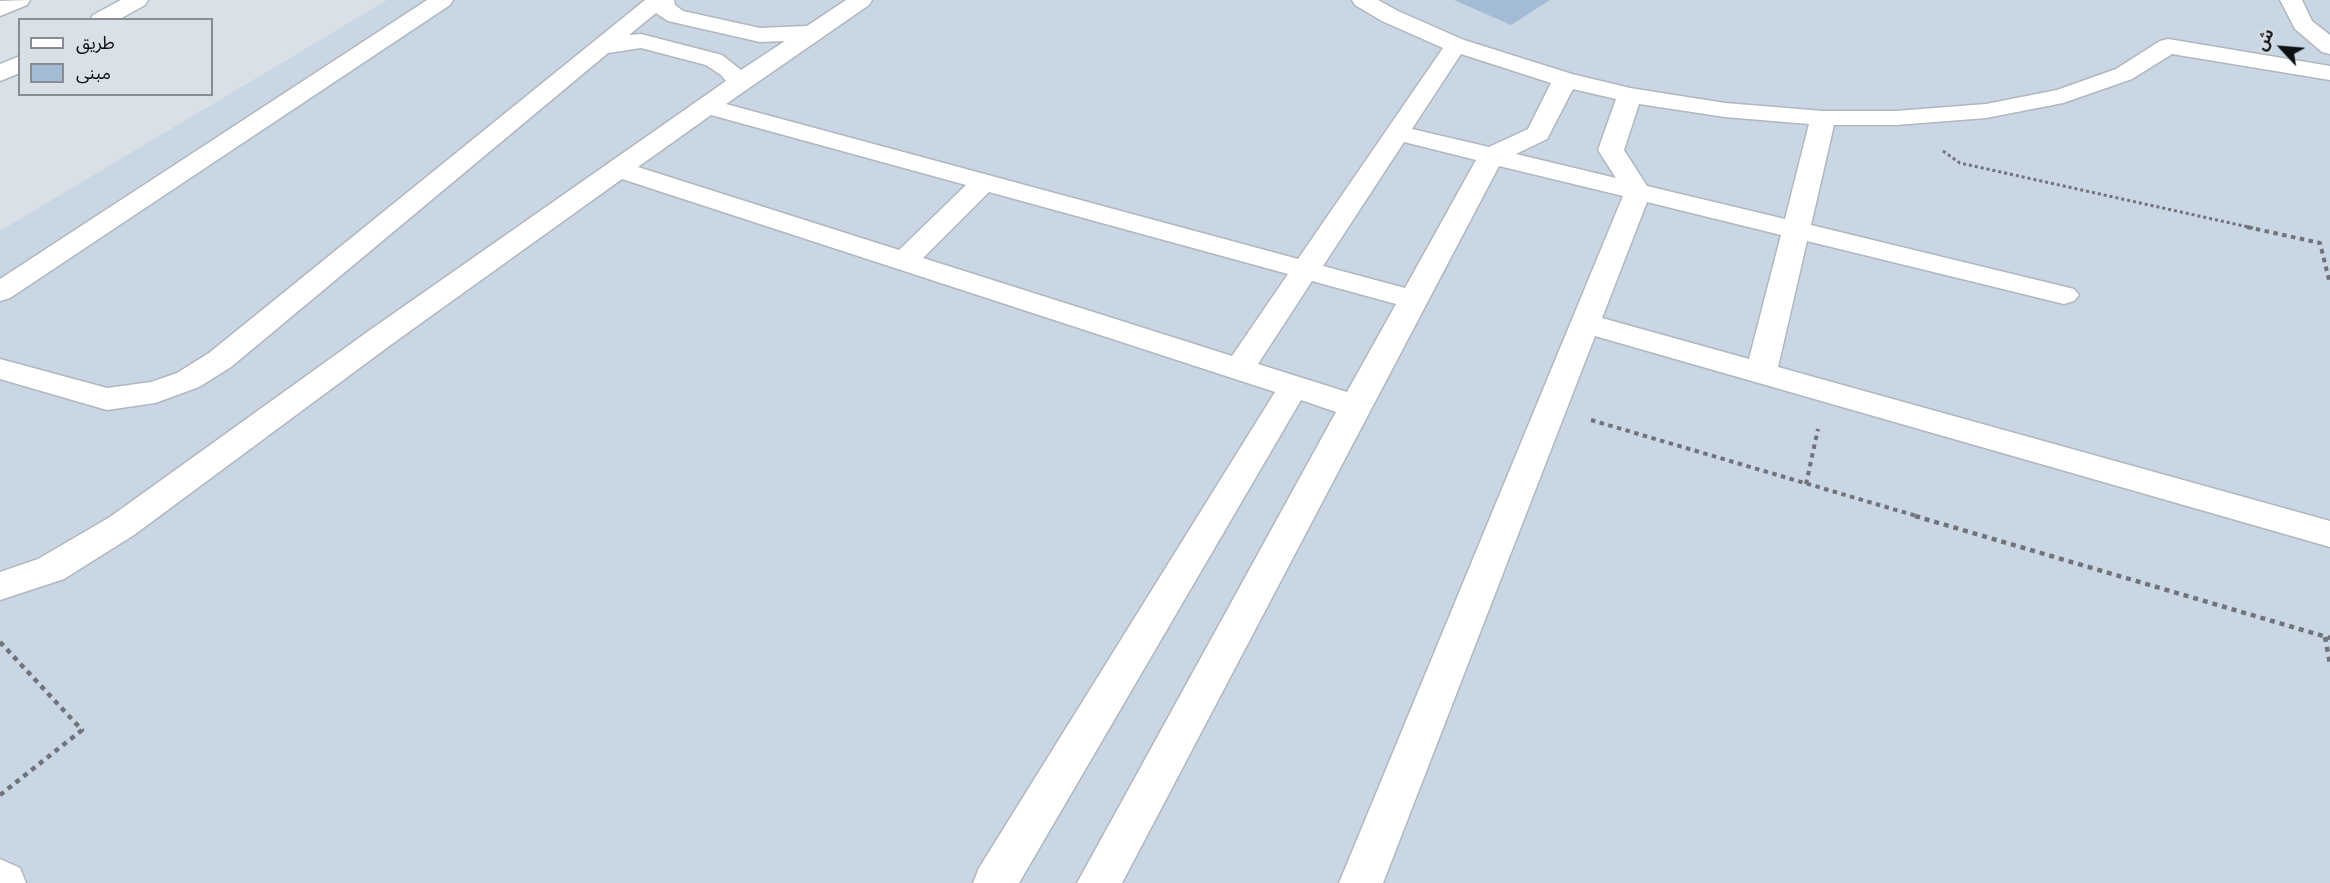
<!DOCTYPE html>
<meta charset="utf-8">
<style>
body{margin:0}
#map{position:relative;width:2330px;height:883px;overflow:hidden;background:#d9e0e8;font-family:"Sofia Sans Condensed","Noto Sans Arabic",sans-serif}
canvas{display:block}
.legend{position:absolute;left:18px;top:18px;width:195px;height:78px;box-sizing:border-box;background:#d9e0e8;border:2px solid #888d93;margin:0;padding:8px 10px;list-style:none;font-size:18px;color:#0e1013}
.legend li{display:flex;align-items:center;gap:12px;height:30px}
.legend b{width:30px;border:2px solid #888d93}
.north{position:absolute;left:2252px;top:18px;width:60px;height:60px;-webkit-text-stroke:4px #d9e0e8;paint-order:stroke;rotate:296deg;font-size:16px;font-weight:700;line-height:24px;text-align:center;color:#0e1013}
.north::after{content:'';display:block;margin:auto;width:21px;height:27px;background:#0e1013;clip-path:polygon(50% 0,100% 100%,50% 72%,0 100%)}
</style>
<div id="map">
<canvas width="2330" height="883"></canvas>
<ul class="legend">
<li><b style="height:8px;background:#fff"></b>طريق</li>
<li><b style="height:16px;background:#a3bbd4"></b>مبنى</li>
</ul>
<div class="north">ش</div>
</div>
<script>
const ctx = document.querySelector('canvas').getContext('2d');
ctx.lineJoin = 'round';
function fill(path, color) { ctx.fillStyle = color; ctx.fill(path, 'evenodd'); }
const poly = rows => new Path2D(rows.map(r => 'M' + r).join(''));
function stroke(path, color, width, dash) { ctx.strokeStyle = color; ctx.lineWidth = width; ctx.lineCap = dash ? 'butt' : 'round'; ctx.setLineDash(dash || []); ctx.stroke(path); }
fill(poly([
 [387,0,2330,0,2330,883,0,883,0,231]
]), '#c9d6e3');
fill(poly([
 [1454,0,1550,0,1511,25]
]), '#a3bbd4');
const minor = poly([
 [427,0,453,0,450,5,10,298,0,301,0,279,427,0],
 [645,0,674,0,675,5,683,11,760,28,807,26,846,0,872,0,869,5,726,104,1298,259,1443,48,1382,21,1355,5,1352,0,1378,0,1398,11,1464,40,1572,74,1630,88,1725,103,1823,111,1896,111,1986,104,2057,90,2116,69,2160,41,2168,39,2330,66,2330,80,2172,54,2132,79,2063,103,1986,118,1896,125,1834,125,1811,225,2074,289,2079,295,2074,301,2064,304,1807,241,1778,367,2330,521,2330,547,1595,336,1383,883,1339,883,1623,196,1499,166,1122,883,1077,883,1336,412,1301,400,1019,883,973,883,979,868,1275,392,622,179,392,344,134,535,64,579,0,600,0,572,38,559,110,517,370,330,726,81,721,75,706,65,641,48,608,53,231,367,199,387,155,403,107,410,0,379,0,359,107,388,151,382,177,373,209,353,645,0],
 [656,13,668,21,760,42,785,41,741,70,722,55,641,34,629,35,656,13],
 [1461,54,1551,83,1528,129,1489,147,1412,129,1461,54],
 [1573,89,1616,99,1598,150,1616,178,1516,154,1547,139,1573,89],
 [1639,104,1725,117,1809,124,1785,219,1647,186,1624,150,1639,104],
 [711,115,966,185,899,250,638,167,711,115],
 [1404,142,1476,160,1405,288,1323,266,1404,142],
 [989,192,1288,274,1232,356,923,258,989,192],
 [1647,202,1781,235,1749,359,1602,318,1647,202],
 [1312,281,1396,304,1347,392,1258,364,1312,281],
 [2280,0,2302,0,2312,21,2330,35,2330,54,2322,52,2295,29,2280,0],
 [0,859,20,868,26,883,0,883,0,859]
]);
const major = poly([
 [30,0,27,5,0,16,0,1,30,0],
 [121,0,148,0,145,5,118,20,90,20,93,15,121,0],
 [20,56,20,73,0,81,0,64,20,56]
]);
stroke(minor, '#b0b7be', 3);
stroke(major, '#b0b7be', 3);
stroke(poly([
 [1943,151,1960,163,2253,228]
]), '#70747a', 3, [3, 3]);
stroke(poly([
 [2247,227,2320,243,2330,284],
 [1591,420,1920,517],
 [1806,484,1818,429]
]), '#70747a', 4, [4.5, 4.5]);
stroke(poly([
 [1915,516,2330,638],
 [2325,637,2330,664],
 [0,642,82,730,0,795]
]), '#70747a', 4.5, [5, 5]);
fill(minor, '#fff');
fill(major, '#fff');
</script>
